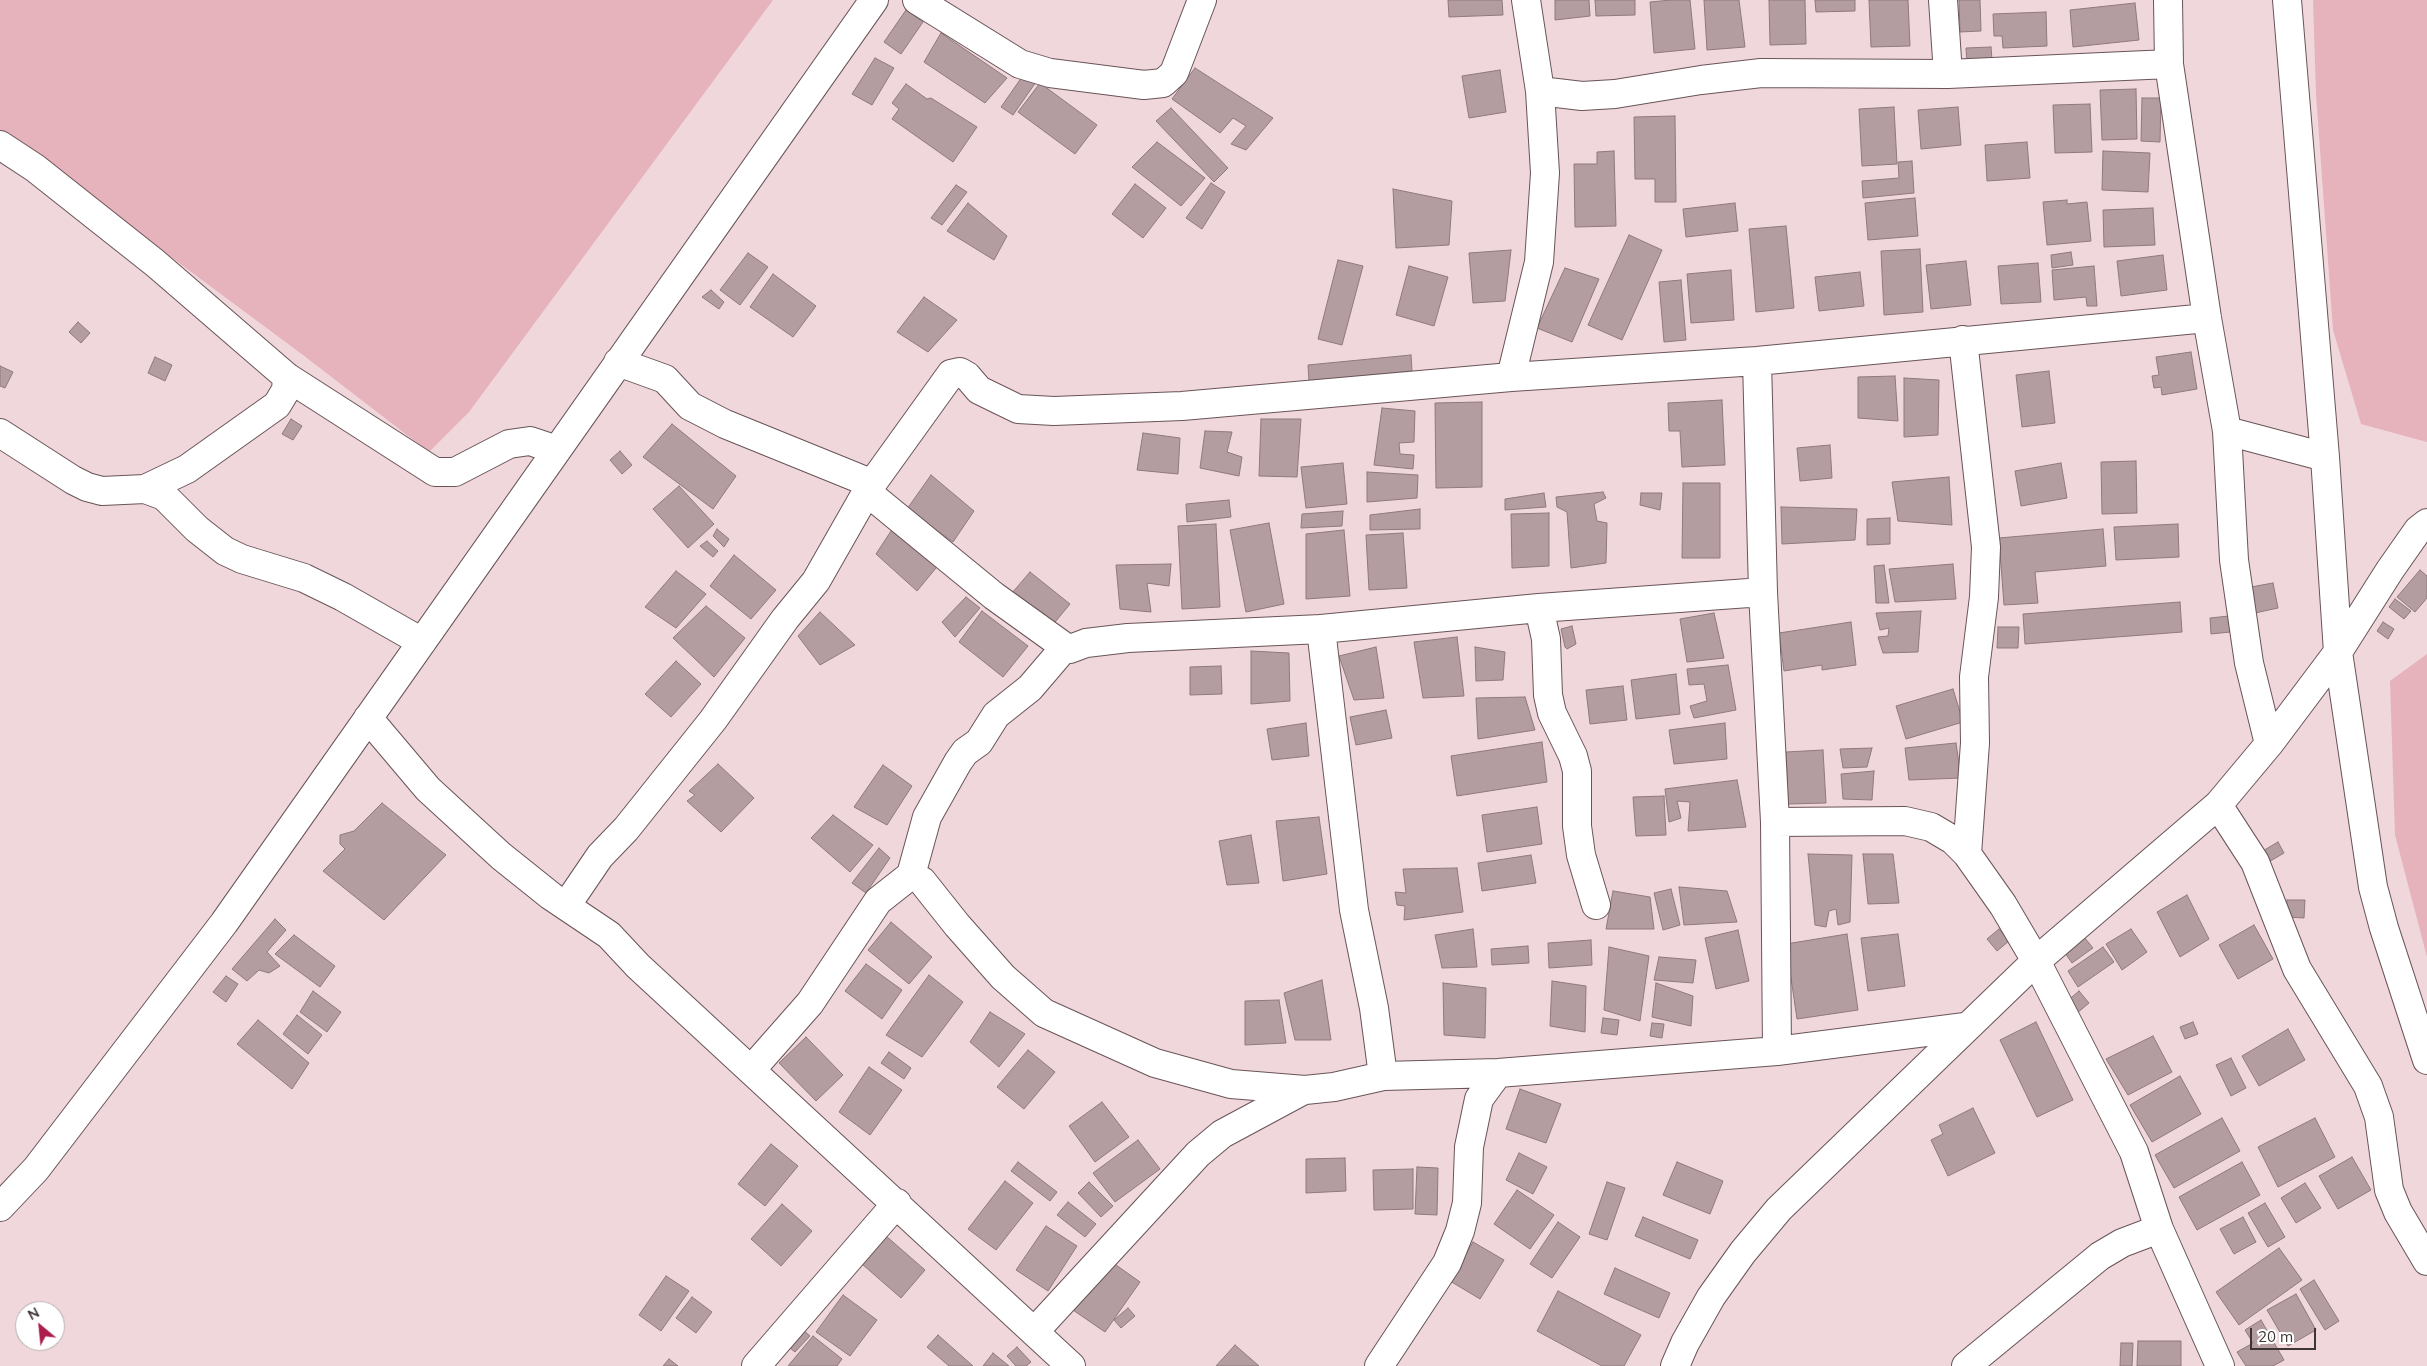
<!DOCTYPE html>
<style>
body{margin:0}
#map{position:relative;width:2427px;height:1366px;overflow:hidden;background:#f0d7db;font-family:Mulish,sans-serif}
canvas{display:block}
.north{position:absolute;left:15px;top:1301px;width:50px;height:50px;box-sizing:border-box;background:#fff;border:1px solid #b2aeaf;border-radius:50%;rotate:332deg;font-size:14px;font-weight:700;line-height:20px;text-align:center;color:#3e3536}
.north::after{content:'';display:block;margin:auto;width:18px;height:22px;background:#ae1d4f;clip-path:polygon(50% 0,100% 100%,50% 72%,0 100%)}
.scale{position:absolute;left:2250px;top:1328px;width:66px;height:22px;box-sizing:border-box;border:2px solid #3e3536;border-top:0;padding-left:6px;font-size:15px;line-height:18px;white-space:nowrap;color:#3e3536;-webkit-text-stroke:4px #fff;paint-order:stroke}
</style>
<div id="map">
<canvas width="2427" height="1366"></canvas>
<div class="north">N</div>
<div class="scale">20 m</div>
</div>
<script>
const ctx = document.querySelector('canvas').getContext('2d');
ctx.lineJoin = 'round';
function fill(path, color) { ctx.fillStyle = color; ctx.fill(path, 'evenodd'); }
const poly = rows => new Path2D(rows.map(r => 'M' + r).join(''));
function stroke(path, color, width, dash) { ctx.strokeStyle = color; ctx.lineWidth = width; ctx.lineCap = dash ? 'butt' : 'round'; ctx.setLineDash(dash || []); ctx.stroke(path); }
fill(poly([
 [0,0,773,0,469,412,429,452,303,355,0,130],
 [2313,0,2427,0,2427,442,2361,424,2333,330,2316,94],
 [2427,654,2427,957,2395,835,2390,681]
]), '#e6b2bb');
const building = poly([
 [1448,0,1502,0,1503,15,1449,17,1448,0],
 [1555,0,1589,0,1590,16,1555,20,1555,0],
 [1595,0,1635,0,1635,15,1596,16,1595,0],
 [1671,0,1690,0,1695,49,1654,53,1650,2,1671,0],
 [1704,0,1739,0,1745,47,1707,50,1704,0],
 [1769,0,1805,0,1806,44,1770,45,1769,0],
 [1815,0,1855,0,1855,11,1816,12,1815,0],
 [1869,0,1908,0,1910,46,1871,47,1869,0],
 [1959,0,1980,0,1981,31,1960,32,1959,0],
 [2135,3,2139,40,2073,47,2070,10,2135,3],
 [906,10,923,22,901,54,884,42,906,10],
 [2046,12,2047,46,2003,48,2002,36,1994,36,1993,14,2046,12],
 [941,33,1007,78,985,103,924,62,941,33],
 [1991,47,1992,60,1967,62,1966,48,1991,47],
 [875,58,894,68,872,105,852,94,875,58],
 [1195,68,1273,118,1246,150,1231,144,1246,126,1233,118,1220,133,1172,99,1195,68],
 [1500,70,1506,112,1469,118,1462,76,1500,70],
 [1024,74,1036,82,1013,115,1001,107,1024,74],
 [1040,83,1097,125,1075,154,1018,112,1040,83],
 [906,84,927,99,931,98,977,127,953,162,892,119,899,109,892,103,906,84],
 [2136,89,2137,139,2102,140,2100,90,2136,89],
 [2142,98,2161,98,2160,142,2141,141,2142,98],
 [2090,104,2092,152,2055,153,2053,105,2090,104],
 [1894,107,1897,164,1862,166,1859,109,1894,107],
 [1958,107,1961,145,1921,149,1918,110,1958,107],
 [1171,108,1228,168,1214,182,1156,121,1171,108],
 [1675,116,1676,202,1655,202,1655,179,1635,179,1634,117,1675,116],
 [1157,142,1205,178,1181,206,1132,167,1157,142],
 [2027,142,2030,178,1987,181,1985,145,2027,142],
 [1614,151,1616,226,1575,227,1574,164,1597,164,1597,152,1614,151],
 [2103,151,2150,153,2148,192,2102,190,2103,151],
 [1912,161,1914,193,1863,198,1862,181,1899,178,1898,162,1912,161],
 [1211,183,1225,192,1202,229,1186,218,1211,183],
 [1135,184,1166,208,1143,238,1112,214,1135,184],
 [956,185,967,192,942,225,931,218,956,185],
 [1393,189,1452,201,1449,245,1396,248,1393,189],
 [1915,198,1918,236,1868,240,1865,203,1915,198],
 [2067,200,2067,204,2087,202,2091,241,2047,245,2043,202,2067,200],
 [968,203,1007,236,994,260,947,231,968,203],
 [1735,203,1738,231,1686,237,1683,209,1735,203],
 [2153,208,2155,245,2104,247,2103,210,2153,208],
 [1786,226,1794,308,1756,312,1749,229,1786,226],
 [1629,235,1662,250,1622,340,1588,325,1629,235],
 [1920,249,1923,312,1884,315,1881,251,1920,249],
 [1511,250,1505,301,1473,303,1469,253,1511,250],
 [2071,252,2073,265,2052,268,2051,255,2071,252],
 [748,253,768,267,740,305,720,290,748,253],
 [2163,255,2167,290,2121,296,2117,261,2163,255],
 [1338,260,1363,266,1342,345,1318,339,1338,260],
 [1966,261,1971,305,1931,309,1926,265,1966,261],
 [2038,263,2041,302,2001,304,1998,266,2038,263],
 [1409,266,1448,277,1434,326,1396,315,1409,266],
 [2094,266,2097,306,2087,306,2086,297,2054,300,2052,270,2094,266],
 [1565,268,1599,279,1572,342,1537,328,1565,268],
 [1731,270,1734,320,1691,323,1687,274,1731,270],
 [1860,272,1864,306,1819,311,1815,277,1860,272],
 [773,274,816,306,793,337,750,307,773,274],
 [1681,280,1686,340,1664,342,1659,282,1681,280],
 [711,290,724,302,719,309,702,297,711,290],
 [924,297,957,320,928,352,897,332,924,297],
 [78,322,90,333,81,343,69,332,78,322],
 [2191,352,2197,389,2162,395,2161,387,2154,388,2152,376,2159,375,2156,357,2191,352],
 [1411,355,1412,371,1309,381,1308,365,1411,355],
 [155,357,172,365,165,381,148,373,155,357],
 [0,366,13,372,5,388,0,386,0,366],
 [2049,371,2055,423,2022,427,2016,375,2049,371],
 [1895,376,1898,421,1858,418,1858,377,1895,376],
 [1904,378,1939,380,1938,435,1904,437,1904,378],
 [1722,400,1725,465,1682,467,1680,431,1669,431,1668,403,1722,400],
 [1482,402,1482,487,1436,488,1435,403,1482,402],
 [1382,408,1415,411,1414,442,1399,443,1400,454,1414,455,1413,469,1374,465,1382,408],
 [291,419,302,426,293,440,282,434,291,419],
 [1261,419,1301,419,1297,477,1259,476,1261,419],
 [672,424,736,476,713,509,643,457,672,424],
 [1205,431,1232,432,1227,452,1242,457,1239,476,1200,468,1205,431],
 [1143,433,1180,438,1178,474,1137,470,1143,433],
 [1830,445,1832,478,1800,481,1797,448,1830,445],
 [620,451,632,465,622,474,610,460,620,451],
 [2136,461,2137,513,2102,514,2101,462,2136,461],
 [1343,463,1347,504,1306,508,1301,467,1343,463],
 [2061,463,2067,498,2021,506,2015,471,2061,463],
 [1367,472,1418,475,1417,498,1367,502,1367,472],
 [931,475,974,511,953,542,907,509,931,475],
 [1949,477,1952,525,1898,521,1892,482,1949,477],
 [1683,483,1720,483,1720,558,1682,558,1683,483],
 [679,486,714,524,688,548,653,509,679,486],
 [1603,492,1606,498,1594,504,1597,521,1607,523,1606,563,1571,568,1567,512,1557,507,1556,497,1603,492],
 [1544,493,1546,507,1505,510,1505,499,1544,493],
 [1641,493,1662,493,1660,510,1640,505,1641,493],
 [1229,500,1231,517,1187,522,1186,504,1229,500],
 [1781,507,1857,509,1855,540,1782,544,1781,507],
 [1420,509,1420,529,1370,530,1370,515,1420,509],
 [1343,511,1342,526,1301,528,1302,514,1343,511],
 [1549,513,1549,566,1512,568,1511,514,1549,513],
 [1890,518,1890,544,1867,545,1867,519,1890,518],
 [1269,523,1284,604,1246,612,1230,530,1269,523],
 [1216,524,1220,607,1182,609,1178,526,1216,524],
 [2178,524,2179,557,2116,560,2114,527,2178,524],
 [895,525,941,562,917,591,876,554,895,525],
 [717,529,729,539,724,547,713,536,717,529],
 [2103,529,2106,566,2035,572,2038,603,2004,605,1999,538,2103,529],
 [1344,530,1350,596,1306,599,1306,534,1344,530],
 [1403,533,1407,588,1369,590,1366,535,1403,533],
 [707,541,718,551,713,557,700,546,707,541],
 [734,555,776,590,751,619,710,586,734,555],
 [1171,564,1169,586,1147,583,1151,612,1120,609,1116,565,1171,564],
 [1953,564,1956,599,1895,602,1889,569,1953,564],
 [1884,565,1889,603,1876,603,1874,566,1884,565],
 [2420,570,2427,576,2427,598,2415,612,2397,597,2420,570],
 [676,571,706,594,676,628,645,607,676,571],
 [1030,572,1070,604,1046,633,1006,600,1030,572],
 [2273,583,2278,608,2255,613,2251,587,2273,583],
 [966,597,980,608,955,637,942,622,966,597],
 [2395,599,2411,611,2404,619,2389,607,2395,599],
 [2180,602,2182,632,2025,644,2023,614,2180,602],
 [706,606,745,638,714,677,673,638,706,606],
 [982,611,1028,646,1003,677,959,642,982,611],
 [1921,611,1918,652,1883,653,1878,637,1888,636,1889,628,1880,630,1876,613,1921,611],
 [820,612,855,645,820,665,798,636,820,612],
 [1714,613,1724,658,1687,662,1680,619,1714,613],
 [2229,616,2230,632,2211,634,2210,618,2229,616],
 [1851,622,1856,665,1822,670,1822,665,1784,671,1779,633,1851,622],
 [2383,622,2394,629,2388,639,2377,631,2383,622],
 [1572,626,1576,644,1567,649,1565,647,1561,629,1572,626],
 [1998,627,2019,627,2018,648,1997,648,1998,627],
 [1457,637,1464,696,1423,698,1414,642,1457,637],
 [1376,647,1384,698,1354,700,1339,656,1376,647],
 [1475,647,1505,652,1503,680,1476,681,1475,647],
 [1251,651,1289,653,1290,701,1251,704,1251,651],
 [676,661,701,684,671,717,645,694,676,661],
 [1728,665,1736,710,1694,718,1690,706,1707,701,1704,684,1689,685,1687,669,1728,665],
 [1221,666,1222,694,1190,695,1190,667,1221,666],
 [1676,674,1680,714,1636,719,1631,680,1676,674],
 [1623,686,1627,720,1590,724,1586,690,1623,686],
 [1953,689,1963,722,1906,739,1896,706,1953,689],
 [1525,697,1535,730,1478,739,1476,698,1525,697],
 [1386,710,1392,738,1356,745,1350,717,1386,710],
 [1306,723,1309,756,1272,760,1267,729,1306,723],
 [1725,723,1727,759,1674,764,1669,730,1725,723],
 [1542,742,1547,782,1457,796,1451,756,1542,742],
 [1956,743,1961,778,1909,780,1905,748,1956,743],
 [1872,748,1867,767,1843,768,1840,749,1872,748],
 [1823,750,1826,803,1788,804,1786,752,1823,750],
 [718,764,754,798,721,832,687,801,695,795,689,791,718,764],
 [883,765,912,786,887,825,854,807,883,765],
 [1874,771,1872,800,1843,799,1841,774,1874,771],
 [1737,780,1746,827,1688,831,1690,802,1677,801,1681,818,1669,822,1665,789,1737,780],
 [1664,796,1666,835,1636,836,1633,797,1664,796],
 [382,803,446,855,384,920,323,871,345,849,340,844,340,835,354,831,382,803],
 [1537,807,1542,844,1487,852,1482,815,1537,807],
 [833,815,873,845,850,872,811,838,833,815],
 [1319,817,1327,874,1283,881,1276,821,1319,817],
 [1251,835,1259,883,1227,885,1219,841,1251,835],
 [2278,842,2284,853,2267,863,2261,852,2278,842],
 [879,848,890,858,866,893,852,883,879,848],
 [1808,854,1852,855,1850,922,1838,925,1836,909,1829,911,1826,927,1815,925,1808,854],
 [1863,854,1893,854,1899,903,1868,904,1863,854],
 [1531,855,1536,883,1482,891,1478,863,1531,855],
 [1457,868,1463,912,1404,920,1405,906,1397,905,1395,892,1406,893,1403,869,1457,868],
 [1679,887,1727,891,1737,922,1684,925,1679,887],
 [1671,889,1680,925,1663,930,1654,893,1671,889],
 [1613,891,1650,897,1654,929,1606,929,1613,891],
 [2187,895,2209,939,2180,957,2157,912,2187,895],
 [2287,900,2305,900,2304,918,2286,917,2287,900],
 [275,919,286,930,267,952,280,966,269,973,259,970,247,981,232,969,275,919],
 [891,922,932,957,909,984,868,950,891,922],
 [2254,925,2273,959,2238,979,2219,945,2254,925],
 [1473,929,1477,967,1442,968,1435,935,1473,929],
 [1999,929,2009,941,1997,951,1987,939,1999,929],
 [2131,929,2147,952,2122,970,2106,944,2131,929],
 [1738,930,1749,981,1716,989,1705,938,1738,930],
 [1847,934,1858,1010,1797,1019,1786,944,1847,934],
 [1898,934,1905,986,1868,991,1861,938,1898,934],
 [294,935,335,966,320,987,275,954,294,935],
 [2084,937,2093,948,2072,963,2065,953,2084,937],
 [1591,940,1592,965,1549,968,1548,943,1591,940],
 [1528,946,1529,963,1492,965,1491,949,1528,946],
 [1609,947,1649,956,1640,1021,1604,1010,1609,947],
 [2103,947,2114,962,2078,987,2068,971,2103,947],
 [1659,957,1696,960,1693,983,1654,980,1659,957],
 [866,964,902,990,882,1019,845,991,866,964],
 [929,975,963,1002,922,1057,886,1035,929,975],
 [226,976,238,984,226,1002,213,992,226,976],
 [1322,980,1331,1040,1295,1040,1284,993,1322,980],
 [1552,981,1586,986,1585,1032,1550,1026,1552,981],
 [1443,983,1486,988,1485,1038,1444,1035,1443,983],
 [1656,983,1693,996,1691,1026,1652,1017,1656,983],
 [313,991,341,1012,327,1032,300,1012,313,991],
 [2079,991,2089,1003,2076,1014,2066,1002,2079,991],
 [1279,1000,1286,1043,1245,1045,1245,1001,1279,1000],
 [990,1012,1025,1034,999,1067,970,1042,990,1012],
 [297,1015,322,1035,308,1054,283,1034,297,1015],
 [1603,1018,1619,1020,1617,1035,1601,1033,1603,1018],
 [258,1020,309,1063,292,1089,237,1044,258,1020],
 [2036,1022,2073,1100,2037,1117,2000,1040,2036,1022],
 [2193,1022,2198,1034,2185,1039,2180,1027,2193,1022],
 [1652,1023,1664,1024,1662,1038,1650,1036,1652,1023],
 [2288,1029,2305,1060,2259,1086,2242,1056,2288,1029],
 [2153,1036,2172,1072,2128,1095,2106,1059,2153,1036],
 [806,1037,843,1075,816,1101,779,1063,806,1037],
 [1028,1050,1055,1072,1024,1109,997,1087,1028,1050],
 [889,1052,911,1068,904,1079,881,1063,889,1052],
 [2231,1058,2246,1088,2231,1096,2216,1065,2231,1058],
 [869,1067,902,1090,870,1135,839,1112,869,1067],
 [2180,1076,2201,1114,2152,1142,2130,1105,2180,1076],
 [1520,1089,1561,1104,1546,1143,1506,1129,1520,1089],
 [1102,1102,1129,1137,1095,1162,1069,1126,1102,1102],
 [1973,1108,1995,1153,1948,1176,1931,1140,1943,1134,1939,1125,1973,1108],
 [2222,1118,2240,1151,2174,1188,2155,1155,2222,1118],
 [2315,1118,2335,1157,2278,1187,2258,1147,2315,1118],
 [1138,1140,1160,1169,1115,1202,1093,1173,1138,1140],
 [771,1144,798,1166,765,1206,738,1184,771,1144],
 [1519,1153,1547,1167,1533,1194,1506,1180,1519,1153],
 [2352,1157,2371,1190,2338,1209,2319,1176,2352,1157],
 [1345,1158,1346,1191,1306,1193,1306,1159,1345,1158],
 [1018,1162,1057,1192,1050,1201,1011,1171,1018,1162],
 [1677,1162,1723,1181,1710,1214,1663,1195,1677,1162],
 [2242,1162,2260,1195,2197,1230,2179,1197,2242,1162],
 [1417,1167,1438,1168,1437,1215,1415,1214,1417,1167],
 [1413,1169,1413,1209,1374,1210,1373,1170,1413,1169],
 [1005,1181,1033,1203,996,1250,968,1229,1005,1181],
 [1089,1182,1113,1206,1101,1217,1078,1193,1089,1182],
 [1607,1182,1625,1188,1607,1240,1589,1234,1607,1182],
 [2305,1183,2321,1208,2296,1223,2281,1198,2305,1183],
 [1517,1190,1554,1215,1530,1249,1494,1224,1517,1190],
 [1068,1202,1096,1224,1085,1237,1057,1215,1068,1202],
 [2265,1203,2285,1237,2268,1247,2248,1213,2265,1203],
 [782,1204,812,1231,781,1266,751,1239,782,1204],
 [1643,1217,1698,1240,1690,1259,1635,1236,1643,1217],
 [2243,1217,2256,1242,2234,1254,2220,1229,2243,1217],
 [1558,1222,1580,1237,1552,1278,1530,1264,1558,1222],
 [1046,1226,1077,1246,1048,1291,1016,1270,1046,1226],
 [886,1236,925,1270,901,1298,862,1264,886,1236],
 [1473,1242,1504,1260,1480,1299,1450,1281,1473,1242],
 [2279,1248,2302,1280,2239,1325,2216,1292,2279,1248],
 [1109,1260,1140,1282,1105,1332,1073,1310,1109,1260],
 [1615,1268,1670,1293,1659,1318,1604,1294,1615,1268],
 [666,1276,689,1291,661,1331,639,1315,666,1276],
 [2314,1280,2339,1321,2325,1330,2300,1289,2314,1280],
 [1558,1291,1641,1335,1624,1366,1602,1366,1537,1331,1558,1291],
 [2296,1294,2316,1330,2288,1346,2267,1310,2296,1294],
 [843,1295,877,1320,850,1356,816,1332,843,1295],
 [692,1297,712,1312,696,1333,676,1318,692,1297],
 [1128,1308,1135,1316,1121,1328,1114,1320,1128,1308],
 [2261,1320,2284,1360,2273,1366,2246,1366,2237,1352,2253,1343,2245,1330,2261,1320],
 [802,1329,810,1336,795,1352,786,1345,802,1329],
 [938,1335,973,1366,949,1366,927,1347,938,1335],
 [813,1336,842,1359,837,1366,788,1366,813,1336],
 [2138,1341,2181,1341,2181,1366,2137,1366,2138,1341],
 [2121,1343,2133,1343,2132,1366,2120,1366,2121,1343],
 [1235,1345,1259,1366,1216,1366,1235,1345],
 [1017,1347,1031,1362,1026,1366,1016,1366,1007,1356,1017,1347],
 [993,1353,1009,1366,983,1366,993,1353],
 [669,1359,678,1366,663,1366,669,1359]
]);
fill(building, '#b49da0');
stroke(building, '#8f797c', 1);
const minor = poly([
 [917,0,1020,64,1050,73,1144,85,1163,83,1174,73,1202,0],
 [1943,0,1948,74],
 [2168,0,2169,64,2207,318,2227,431,2234,560,2249,663,2269,744],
 [2287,0,2325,457,2338,652,2373,887,2384,928,2427,1060],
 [1540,91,1582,96,1615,94,1701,80,1761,73,1948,74,2169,64],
 [0,145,35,168,155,263,287,377,435,472,455,472,509,444,530,441,557,450],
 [1963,340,1986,547,1984,597,1974,677,1975,743,1967,854],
 [1757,361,1763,592,1775,822,1777,1051],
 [618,362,665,379,690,406,725,424,863,480,869,488],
 [1511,377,1539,262,1545,173,1540,91,1526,0],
 [2227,431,2325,457],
 [0,433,73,480,87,487,102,491,145,489,164,496,197,529,225,551,242,559,304,578,343,597,422,642],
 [145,489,187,469,277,405,286,390,287,377],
 [867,492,994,596,1065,647],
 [1539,608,1546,639,1548,695,1552,713,1573,756,1577,771,1577,826,1581,855,1596,905],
 [1321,629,1354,910,1374,1008,1383,1076],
 [368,718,428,789,501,856,551,896,609,935,638,966,1071,1366],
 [2218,805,2255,862,2297,969,2368,1086,2379,1117,2389,1190,2398,1212,2427,1261],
 [1775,822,1905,821,1931,827,1953,840,1967,854,2003,905,2036,961,2134,1152,2159,1229,2220,1366],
 [911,875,927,817,958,762,965,752,979,742,996,715,1030,688,1065,647,1070,649,1086,643,1128,638,1321,629,1539,608,1763,592],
 [566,906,600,856,626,829,713,720,785,619,816,581,869,488,951,374,960,372,967,376,979,390,1018,409,1054,411,1182,406,1511,377,1757,361,2207,318],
 [751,1070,810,1003,878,901,911,875,922,881,957,925,1003,977,1044,1013,1155,1063,1231,1084,1305,1090,1334,1087,1383,1076,1498,1073,1777,1051,1965,1027],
 [0,1207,36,1169,224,923,874,0],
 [1034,1332,1198,1154,1222,1134,1302,1091],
 [756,1366,897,1203],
 [1379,1366,1447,1263,1460,1231,1467,1203,1469,1147,1479,1099,1498,1073],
 [1675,1366,1685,1343,1711,1297,1743,1252,1779,1209,2036,961,2218,805,2269,744,2338,652,2390,570,2418,530,2427,523],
 [1966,1366,2100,1256,2122,1243,2159,1229]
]);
stroke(minor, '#695458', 30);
stroke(minor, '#fff', 28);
</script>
